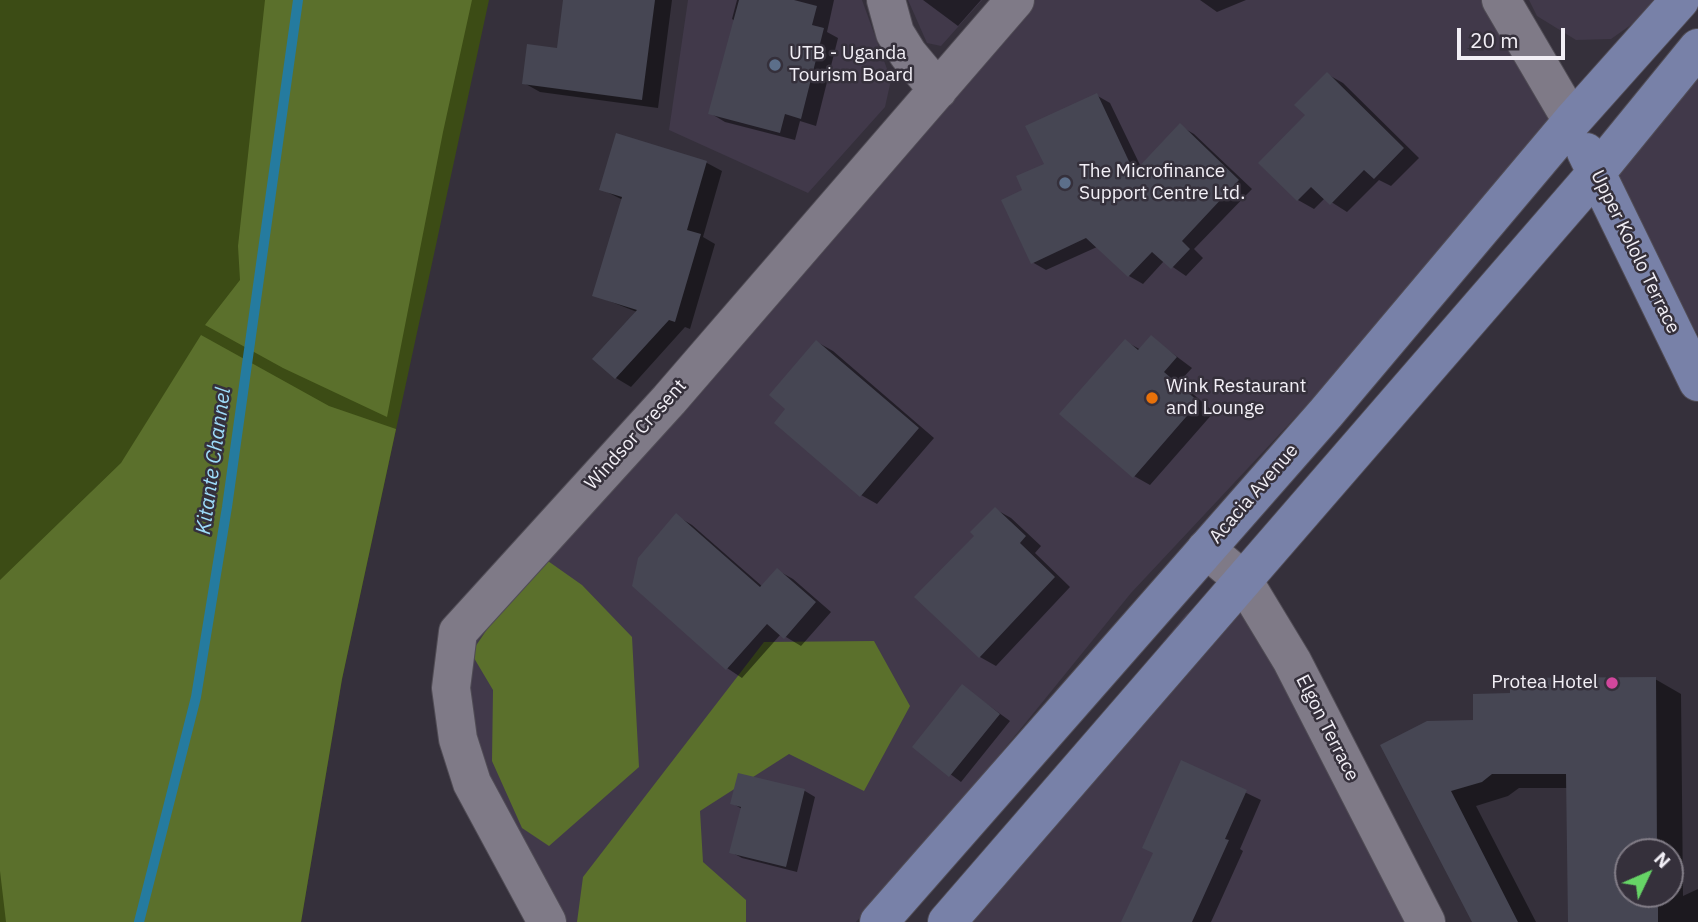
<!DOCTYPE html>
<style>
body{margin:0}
#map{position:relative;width:1698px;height:922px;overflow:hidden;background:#35303b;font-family:"IBM Plex Sans",sans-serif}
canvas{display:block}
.north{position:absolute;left:1614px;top:838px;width:70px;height:70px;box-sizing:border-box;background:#35303b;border:2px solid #817c86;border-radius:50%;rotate:46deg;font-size:19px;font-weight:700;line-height:28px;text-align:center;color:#f2eff6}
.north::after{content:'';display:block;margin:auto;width:24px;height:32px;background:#66d466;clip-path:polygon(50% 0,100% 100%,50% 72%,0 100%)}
.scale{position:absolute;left:1457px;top:28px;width:108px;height:32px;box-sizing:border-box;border:4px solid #f2eff6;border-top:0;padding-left:9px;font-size:21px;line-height:24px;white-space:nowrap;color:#f2eff6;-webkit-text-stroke:5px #35303b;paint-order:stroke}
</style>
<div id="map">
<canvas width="1698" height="922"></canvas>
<div class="north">N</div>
<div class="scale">20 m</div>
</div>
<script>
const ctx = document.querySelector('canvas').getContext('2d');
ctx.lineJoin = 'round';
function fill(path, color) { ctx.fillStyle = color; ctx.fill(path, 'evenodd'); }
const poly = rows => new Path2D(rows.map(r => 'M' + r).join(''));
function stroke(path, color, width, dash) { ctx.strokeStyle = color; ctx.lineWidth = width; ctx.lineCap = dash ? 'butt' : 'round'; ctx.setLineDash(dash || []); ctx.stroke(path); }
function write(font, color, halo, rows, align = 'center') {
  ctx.font = font + ' "IBM Plex Sans",sans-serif'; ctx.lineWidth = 5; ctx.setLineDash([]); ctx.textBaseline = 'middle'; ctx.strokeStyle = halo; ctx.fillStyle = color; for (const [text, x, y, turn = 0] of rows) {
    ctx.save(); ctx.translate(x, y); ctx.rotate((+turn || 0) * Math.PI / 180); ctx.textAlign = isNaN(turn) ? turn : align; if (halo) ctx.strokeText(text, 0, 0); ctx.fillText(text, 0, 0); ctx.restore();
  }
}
fill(poly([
 [688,0,862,0,891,80,885,107,808,193,669,130],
 [908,0,982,0,941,46,927,43],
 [1035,0,1484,0,1554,106,1548,129,1336,374,1131,593,954,811,856,922,565,922,482,762,465,705,466,671,486,614],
 [1529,0,1654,0,1635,22,1611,39,1576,40,1537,16],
 [1698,53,1698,334,1645,259,1612,233,1619,144],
 [1217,593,1254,618,1408,922,934,922,1186,614]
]), '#41394a');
fill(poly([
 [0,0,489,0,342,679,301,922,0,922]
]), '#3c4c15');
fill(poly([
 [265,0,472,0,443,132,387,417,283,368,205,325,240,280,238,246],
 [201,335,329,406,396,429,342,679,301,922,6,922,0,871,0,580,121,463],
 [538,554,582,585,632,637,639,767,549,846,522,828,492,761,493,690,471,653],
 [874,641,910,706,864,791,789,754,700,811,703,862,746,900,746,922,577,922,583,877,764,642]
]), '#5b702c');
fill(poly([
 [565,0,672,0,658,108,540,92,524,83,559,49],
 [737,0,834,0,827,32,838,38,816,126,800,121,795,140,725,122,710,113,735,21,732,19],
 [923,0,981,0,958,26],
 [1200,0,1246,0,1217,12],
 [1327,74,1343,83,1419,158,1391,186,1379,180,1347,212,1325,198,1314,209,1298,200,1260,163,1308,115],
 [1096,95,1110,103,1141,167,1180,126,1194,134,1252,189,1194,249,1203,258,1186,276,1164,261,1143,284,1129,276,1097,247,1046,270,1032,262,1025,191],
 [617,135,707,163,722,171,703,237,715,244,690,329,685,327,631,387,616,378,637,312,594,295,623,200,601,189],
 [1152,338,1192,368,1179,382,1214,412,1150,485,1134,476,1125,341,1141,350],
 [817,342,833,351,934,438,877,504,861,495],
 [995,509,1011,518,1041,546,1035,553,1070,587,996,666,980,657,976,536],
 [677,516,692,525,763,587,777,570,793,579,831,612,801,646,781,634,742,678,727,668],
 [1655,679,1681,694,1683,896,1698,889,1698,922,1570,922,1568,788,1519,788,1508,796,1476,806,1536,922,1474,922,1383,746,1475,722,1512,695],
 [1628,852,1670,852,1670,894,1628,894],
 [962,686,1010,721,961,782,914,747],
 [1182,762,1261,800,1240,849,1243,851,1211,922,1123,922,1155,853],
 [739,775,805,791,815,797,797,872,742,858,731,852,742,809,732,803]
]), '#0007');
stroke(poly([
 [139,922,196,697,227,507,298,0]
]), '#257b9f', 10);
fill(poly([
 [563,0,655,0,642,100,522,84,527,44,557,48],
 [739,0,794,0,817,6,812,25,824,28,801,119,785,114,780,133,708,114],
 [1327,72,1404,148,1374,179,1364,170,1330,205,1311,187,1297,201,1258,163,1305,115,1294,105],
 [1097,93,1134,172,1180,123,1239,180,1182,241,1190,249,1171,269,1152,252,1128,277,1086,238,1031,264,1001,200,1022,190,1016,176,1044,164,1025,126],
 [616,133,707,161,687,230,701,234,675,322,669,320,615,379,592,359,637,310,592,296,622,197,599,190],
 [1151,335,1177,357,1164,372,1199,402,1133,478,1059,414,1125,339,1138,350],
 [816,340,919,428,860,497,774,423,785,409,769,395],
 [995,507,1026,536,1020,543,1055,577,979,658,914,597,974,536,970,532],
 [676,513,760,587,777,568,816,602,784,639,767,624,726,670,632,586,638,558],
 [1656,677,1657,852,1628,852,1628,894,1658,894,1658,922,1568,922,1566,774,1492,774,1482,782,1451,791,1518,922,1472,922,1380,745,1427,721,1473,720,1473,694,1510,693,1510,678],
 [962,684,1000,714,949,777,912,747],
 [1181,760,1247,790,1225,839,1229,840,1192,922,1121,922,1153,853,1142,848],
 [738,773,805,789,786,867,729,853,741,807,730,804]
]), '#464653');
const minor = poly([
 [886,0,895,33,908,54,938,90],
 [1501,0,1572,121],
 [1206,549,1243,580,1292,661,1426,922],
 [547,922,472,783,458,739,451,688,458,632,669,400,1015,0]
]);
const secondary = poly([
 [1586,152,1698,382],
 [879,922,1326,413,1572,121,1680,0],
 [947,922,1596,173,1698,48]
]);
stroke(minor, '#504c55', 40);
stroke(secondary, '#504c55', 40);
stroke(minor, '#7f7a87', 38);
stroke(secondary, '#7881a8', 38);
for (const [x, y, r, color] of [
 [775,65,7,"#5c6f8a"],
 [1065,183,7,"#5c6f8a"],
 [1152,398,7,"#e8710a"],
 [1612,683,7,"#d1479c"]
]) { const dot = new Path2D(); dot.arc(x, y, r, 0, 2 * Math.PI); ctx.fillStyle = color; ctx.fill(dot); stroke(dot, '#35303b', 2.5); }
write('19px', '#f2eff6', '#35303b', [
 ["UTB - Uganda",789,54],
 ["Tourism Board",789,76],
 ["The Microfinance",1079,172],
 ["Support Centre Ltd.",1079,194],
 ["Wink Restaurant",1166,387],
 ["and Lounge",1166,409],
 ["Protea Hotel",1598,683,"right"]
], 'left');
write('19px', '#f2eff6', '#35303b', [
 ["Upper Kololo Terrace",1635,252,64],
 ["Windsor Cresent",636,435,-48],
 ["Acacia Avenue",1254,494,-49],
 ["Elgon Terrace",1327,728,63]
]);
write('italic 21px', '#9ddbf9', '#35303b', [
 ["Kitante Channel",214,461,-82]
]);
</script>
